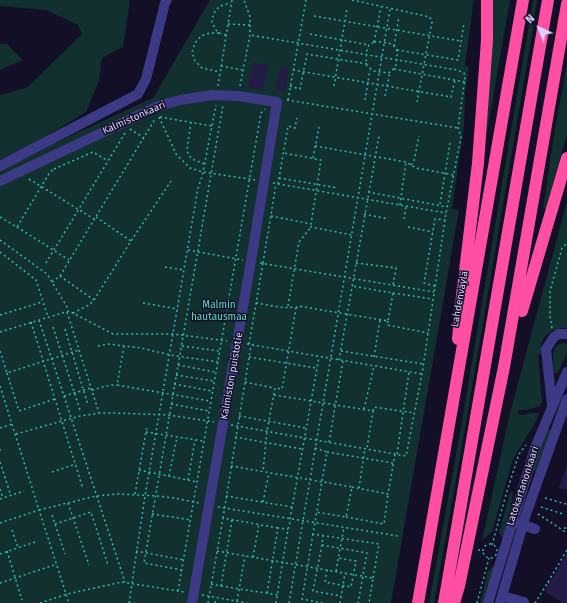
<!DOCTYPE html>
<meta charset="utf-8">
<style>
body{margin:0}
#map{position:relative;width:567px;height:603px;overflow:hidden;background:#130f26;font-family:"Fira Sans",sans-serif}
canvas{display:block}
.north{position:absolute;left:519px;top:8px;width:40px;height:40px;-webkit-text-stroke:3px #130f26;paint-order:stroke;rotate:316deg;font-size:11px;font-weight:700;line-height:16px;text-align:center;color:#d9d4ff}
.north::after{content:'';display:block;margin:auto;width:14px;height:18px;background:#d9d4ff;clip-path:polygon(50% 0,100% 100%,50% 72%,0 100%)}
</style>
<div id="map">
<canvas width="567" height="603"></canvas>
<div class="north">N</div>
</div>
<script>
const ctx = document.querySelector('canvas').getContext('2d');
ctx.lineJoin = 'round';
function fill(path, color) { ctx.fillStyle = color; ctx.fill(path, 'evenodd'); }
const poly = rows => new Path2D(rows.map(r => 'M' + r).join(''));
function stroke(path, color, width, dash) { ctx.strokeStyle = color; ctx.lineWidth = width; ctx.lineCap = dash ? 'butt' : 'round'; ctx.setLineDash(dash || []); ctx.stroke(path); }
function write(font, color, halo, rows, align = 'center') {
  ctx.font = font + ' "Fira Sans",sans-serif'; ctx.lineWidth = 3; ctx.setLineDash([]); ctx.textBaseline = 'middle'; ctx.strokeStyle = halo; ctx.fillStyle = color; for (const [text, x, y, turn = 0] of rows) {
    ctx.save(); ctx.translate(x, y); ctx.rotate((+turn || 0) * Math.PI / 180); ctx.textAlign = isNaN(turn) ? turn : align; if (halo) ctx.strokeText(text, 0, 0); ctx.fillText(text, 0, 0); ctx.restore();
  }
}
fill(poly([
 [0,0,130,0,123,47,102,58,99,81,86,112,35,143,0,160,0,95,28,87,82,34,78,25,46,10,0,6],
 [210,0,473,0,472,15,465,65,469,67,465,93,464,125,452,209,459,210,391,603,0,603,0,168,153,98],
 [492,0,510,0,486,139],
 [533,0,537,0,532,34,465,429,434,603,429,603,461,427],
 [0,44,7,44,23,60,0,70],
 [567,64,567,134,546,208,543,208,555,129],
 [567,201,567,328,562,328,552,331,545,336,541,344,541,354,538,355,542,402,540,406,527,410,519,410,518,414,523,415,529,413,539,413,535,423,513,459,492,532,482,540,510,413],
 [565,343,567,344,567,353,558,373,554,373,553,356,555,348,559,344],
 [546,428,552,431,536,472,533,471,536,456],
 [510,492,513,493,511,511,503,538,499,533],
 [496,564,484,603,480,603,488,571]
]), '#12302f');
fill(poly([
 [253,62,268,65,263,90,248,87],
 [280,67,289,69,285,91,276,90],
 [567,465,567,490,559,488],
 [567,554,567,603,563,603,544,591]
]), '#241b47');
stroke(poly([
 [352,0,430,17,432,22,417,102],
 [314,16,461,41],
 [228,24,250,25],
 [219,33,210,33,201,36,195,43,192,52,195,61,202,68,220,72],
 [310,34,369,45],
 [226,35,219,33,216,30,212,22,212,19,215,11,220,6,227,4,231,4],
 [374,42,380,42,389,43,395,47,397,51,397,59,396,65,392,71,388,73,374,71,367,66,366,58,367,49,369,45,374,42],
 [374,42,381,7],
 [394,46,399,17],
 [397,50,458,60,464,23],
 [221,66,242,70],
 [394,69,465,82],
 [293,70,451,97,455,80],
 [218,86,232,0],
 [240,86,250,35,250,17,244,0],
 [290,86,300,89,307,54,367,64],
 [334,86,347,9],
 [385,96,390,72],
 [287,100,458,128],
 [288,100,306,0],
 [365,100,370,70],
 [159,117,176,154,190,168,203,172,255,180],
 [160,117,212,126],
 [191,122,187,149,188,154,192,159,205,164],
 [130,129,144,138],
 [315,146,406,162,416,168,454,175],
 [313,158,319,127],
 [411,165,414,161,419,136],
 [54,169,93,152,108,161],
 [279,178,338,188],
 [29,179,94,219],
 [273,183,446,213],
 [278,184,288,126,295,128,297,118],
 [368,192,447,207],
 [440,204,450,143],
 [400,205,406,162],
 [364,214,388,219],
 [271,216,311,224,321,160,284,153],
 [0,217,17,227,50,172,54,169],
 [96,217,131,241],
 [404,219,406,206],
 [311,226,311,227,352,235],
 [17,227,69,260],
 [408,227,433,232],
 [0,240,47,274,69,310],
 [188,250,243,260],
 [0,252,36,280,48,317],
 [46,263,125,133],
 [260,263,434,292],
 [263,263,276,184],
 [356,263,396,268,393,285],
 [165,267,184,270],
 [60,276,94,300],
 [52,282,60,276,155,119],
 [435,286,424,283,435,219,445,220],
 [393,293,432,299],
 [143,303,178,309],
 [256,303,285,308,288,307,296,308,282,389,275,388,267,431,263,472],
 [288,306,299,242,311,227],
 [296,308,298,306,388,321,393,293,352,286],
 [67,312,99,413],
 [73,313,89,305,94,300,131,241,171,181],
 [0,315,42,302],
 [39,320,125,582],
 [388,321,387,325,428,333],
 [31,322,83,489],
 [53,327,80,410],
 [552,328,550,317,550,291,562,248,567,243],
 [65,329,88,405],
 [0,332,69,311,113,334,173,334,227,341],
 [247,344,422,374],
 [249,344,263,263],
 [98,346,108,344,141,348,170,355,218,362],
 [124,346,117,385,210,401],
 [182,346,219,351],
 [0,351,7,373,79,350],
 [341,351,423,364],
 [249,357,316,368],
 [374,357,380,320],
 [339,360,379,136],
 [178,365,215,372],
 [7,373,19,411,55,399],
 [176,375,214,381],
 [245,382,274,388],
 [174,384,212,391],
 [0,386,39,510,96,496,118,494,158,496,174,498,199,503],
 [92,390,110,385,117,385],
 [274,395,373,411,367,448],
 [64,396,91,388],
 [171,404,209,411],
 [364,409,374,366],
 [373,411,374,407,414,413],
 [239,416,306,428],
 [231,425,406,456,422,374,446,213,461,137,458,128,465,77,464,73,457,70,250,35],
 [0,428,12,424],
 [146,432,203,441],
 [16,434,80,416,100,413,114,413,169,415,214,422],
 [235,437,302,449],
 [329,442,343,361],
 [315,448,327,452,313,534,379,544,373,578],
 [0,450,1,450],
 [327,452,393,463],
 [397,454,409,372],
 [0,462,11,496],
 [231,466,352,487,346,517,316,512],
 [139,470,197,482],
 [52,472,76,464],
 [169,476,177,437],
 [188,480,195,440],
 [352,487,388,494,395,454],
 [359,488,365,448],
 [0,489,3,498],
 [135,494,147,426],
 [226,496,292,507],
 [545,498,566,504],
 [0,499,24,491],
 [263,502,269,473],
 [68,503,89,565],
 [218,507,398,536],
 [541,507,563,514],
 [152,514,191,520],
 [538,514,567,533],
 [52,515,65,554],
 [346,517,384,524,388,494],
 [223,518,251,345],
 [290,519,319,357],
 [0,523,39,510,69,603],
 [55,524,91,512,108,565],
 [564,528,567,528],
 [12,530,18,548],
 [313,534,302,599,323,603],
 [323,535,322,545,367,553,358,603],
 '483 551a7 7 0 1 1 14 0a7 7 0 1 1-14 0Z',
 [322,545,313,591,341,596],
 [492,545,507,491,519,454,526,445],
 [478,550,483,550],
 [7,551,22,600],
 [136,551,184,560],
 [217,551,373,578,369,603],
 [0,554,38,541],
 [253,557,259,524],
 [182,570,144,563,223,105],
 [327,570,325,582,351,587,356,561,338,558],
 [336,571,344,527],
 [548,582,567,550],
 [0,583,57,564],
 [211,584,221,586,232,520],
 [221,586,278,595],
 [178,591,261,113,265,109],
 [267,593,278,528,288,529],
 [202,595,247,603],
 [237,601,245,556],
 [40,603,67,594,122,582,184,592],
 [129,603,145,496,198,188,202,177,216,105],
 [129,603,135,603],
 [208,603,223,518,278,528],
 [215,603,216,598],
 [276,603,288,529,291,519],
 [289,603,390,9],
 [340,603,345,573],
 [477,603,489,558],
 [535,603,548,582,549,583]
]), '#2fb8b0', 1.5, [2, 3]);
stroke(poly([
 [0,166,138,94,146,79,165,3,167,0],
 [0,181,158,106,180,100,212,95,238,96,277,102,251,261,192,603],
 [552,405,546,349,554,337,559,334,567,334],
 [517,523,535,529],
 [502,596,524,602],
 [488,603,535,448,567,372],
 [500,603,526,514,567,399]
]), '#3d3a85', 10);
stroke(poly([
 [522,311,567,158],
 [458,339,462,296,478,163,487,40,487,0],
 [418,603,523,0],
 [444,603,548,0],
 [454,603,459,586,504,367,567,4]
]), '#ff4fa3', 12);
write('10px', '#d9d4ff', '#130f26', [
 ["Kalmistonkaari",134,118,-24],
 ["Lahdenväylä",460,299,-80],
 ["Kalmiston puistotie",232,376,-80],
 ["Latokartanonkaari",523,486,-72]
]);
write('10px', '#5fe0c0', '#130f26', [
 ["Malmin",219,305],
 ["hautausmaa",219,317]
]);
</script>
